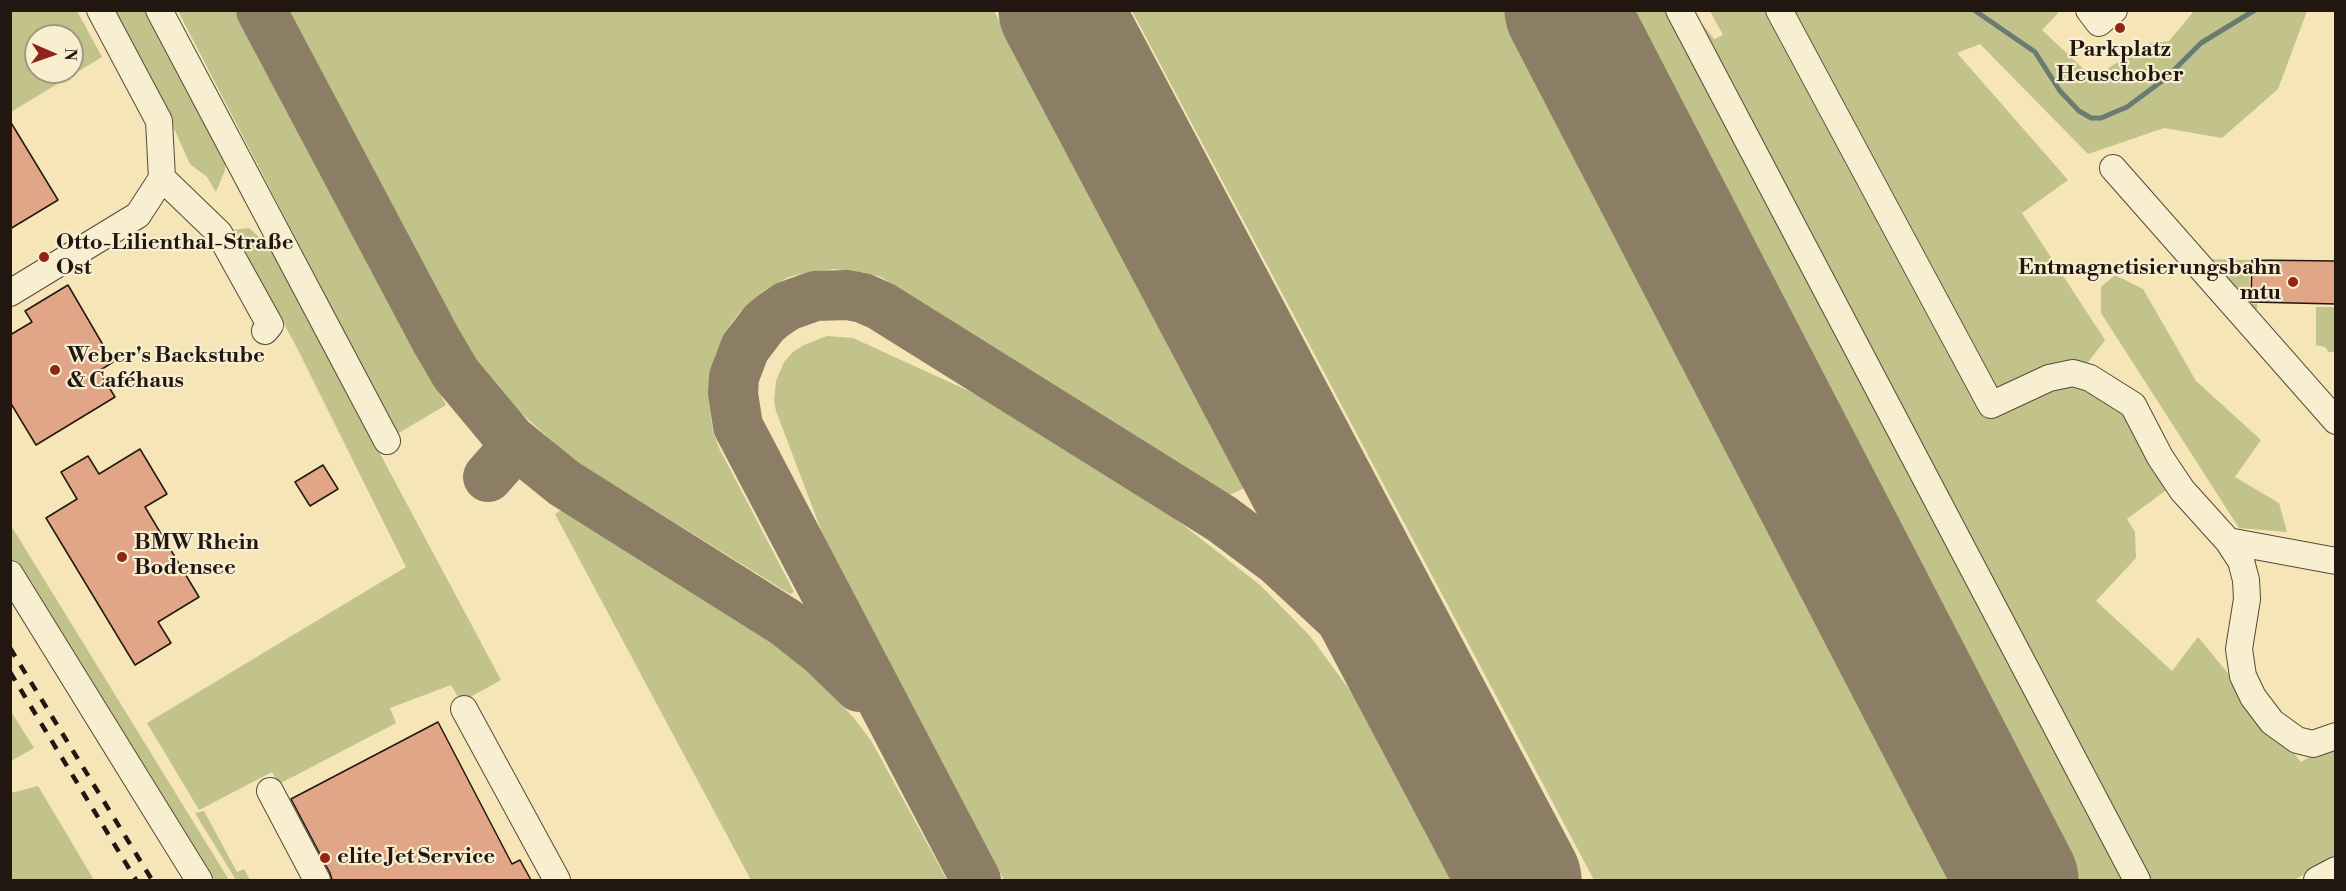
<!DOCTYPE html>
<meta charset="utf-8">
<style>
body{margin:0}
#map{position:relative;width:2346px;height:891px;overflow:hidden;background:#f5e5b7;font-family:"Libre Bodoni",serif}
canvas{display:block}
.frame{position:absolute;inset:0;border:12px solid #221610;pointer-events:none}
.north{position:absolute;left:24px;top:24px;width:60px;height:60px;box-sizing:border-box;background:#f8eed0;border:2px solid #a29883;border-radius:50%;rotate:92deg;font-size:16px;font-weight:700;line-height:24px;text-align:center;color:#221610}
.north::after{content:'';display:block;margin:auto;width:21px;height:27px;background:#8f2418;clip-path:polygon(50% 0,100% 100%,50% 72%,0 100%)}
</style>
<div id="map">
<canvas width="2346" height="891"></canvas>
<div class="frame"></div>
<div class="north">N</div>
</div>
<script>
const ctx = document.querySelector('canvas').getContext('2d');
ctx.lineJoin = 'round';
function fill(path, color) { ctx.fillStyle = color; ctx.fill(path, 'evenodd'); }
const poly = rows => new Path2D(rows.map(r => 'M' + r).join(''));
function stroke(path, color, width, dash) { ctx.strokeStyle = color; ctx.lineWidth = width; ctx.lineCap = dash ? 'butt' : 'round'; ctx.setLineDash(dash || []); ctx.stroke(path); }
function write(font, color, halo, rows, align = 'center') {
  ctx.font = font + ' "Libre Bodoni",serif'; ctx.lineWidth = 4.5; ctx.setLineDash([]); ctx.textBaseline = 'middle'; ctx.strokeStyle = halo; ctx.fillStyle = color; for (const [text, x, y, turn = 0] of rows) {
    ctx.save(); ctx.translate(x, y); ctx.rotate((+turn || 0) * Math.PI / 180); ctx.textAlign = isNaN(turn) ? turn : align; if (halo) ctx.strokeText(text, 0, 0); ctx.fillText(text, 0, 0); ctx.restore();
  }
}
fill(poly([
 [11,10,77,11,102,57,11,112],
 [36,36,72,36,72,72,36,72],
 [115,11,146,11,225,158,225,170,216,192,207,177,190,164,158,93],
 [178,11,235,11,446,405,397,434],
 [289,11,994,11,1247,487,1229,495,881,277,866,273,834,269,805,273,789,277,763,291,739,313,730,325,715,356,708,397,713,431,719,448,794,592,790,594,572,459,500,394,467,346],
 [1132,11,1672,11,2132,880,1594,880],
 [1710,11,1774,11,1987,413,2075,378,2120,401,2173,485,2127,519,2135,532,2136,558,2096,601,2172,671,2198,637,2301,762,2335,741,2335,857,2294,880,2146,880,1693,24,1700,21,1714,39,1723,35],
 [1788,11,2060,11,2042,30,2093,78,2146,44,2169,41,2194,11,2307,11,2278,89,2222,138,2164,128,2088,154,1980,44,1957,53,2068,180,2022,213,2105,340,2082,370,2001,389,1990,386],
 [249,228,269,246,501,680,461,702,451,685,390,708,396,723,279,784,272,772,199,810,147,723,406,567,295,344,232,230],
 [2198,259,2250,260,2249,304,2257,304,2257,315],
 [2115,275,2143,289,2196,381,2261,440,2235,477,2279,503,2287,532,2239,528,2101,313,2101,287],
 [2316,307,2335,307,2335,352,2329,352,2325,347,2316,345],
 [827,336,853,338,982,397,1173,517,1260,585,1310,636,1351,692,1451,880,1004,880,823,535,776,411,774,401,776,381,784,362,793,352,804,345],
 [561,510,772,643,809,670,854,718,872,742,947,880,751,880,555,514],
 [10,524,229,880,207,880,11,559],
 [10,710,34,748,11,761,10,761],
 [38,786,94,880,11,880,11,793],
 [204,811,237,872,244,869,250,880,236,880,195,813]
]), '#c1c38a');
stroke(poly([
 [1974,10,2035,52,2060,91,2079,111,2091,118,2101,118,2127,107,2166,78,2201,43,2255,10]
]), '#6c7b72', 5);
stroke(poly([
 [261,10,436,340,456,374,511,440,564,483,785,622,822,651,859,687],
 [488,477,510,452,511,440],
 [976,880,738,426,733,394,734,377,745,348,764,323,775,314,787,306,815,296,847,295,863,298,881,306,1222,519,1278,561,1349,627,1385,667,1422,714,1469,784]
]), '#8c7e64', 50);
stroke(poly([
 [1060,10,1520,880],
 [1566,10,2017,880]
]), '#8c7e64', 123);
const building = poly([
 [10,121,58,200,10,229,10,121],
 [2252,260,2336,261,2336,304,2251,302,2252,260],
 [68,285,113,362,99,371,115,397,36,445,10,402,10,335,32,322,25,311,68,285],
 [140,449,167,494,145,507,199,597,158,622,171,643,135,665,46,518,77,499,61,472,88,456,99,474,140,449],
 [323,465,338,489,310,506,295,482,323,465],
 [438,722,512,864,520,860,531,880,332,880,330,873,291,799,438,722]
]);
fill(building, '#e1a588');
stroke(building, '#221610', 1.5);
const minor = poly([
 [159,10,387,441],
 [1679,10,2137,880],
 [1779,10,1991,405,2049,378,2073,373,2090,378,2133,405,2160,457,2182,490,2228,541,2336,561],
 [2089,10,2099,23,2114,10],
 [2113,168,2336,421],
 [162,178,219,233,270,325,265,331],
 [10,293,138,215,162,178,159,121,100,10],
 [2228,541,2241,561,2246,580,2247,599,2239,649,2243,676,2253,697,2272,722,2297,740,2313,744,2336,736],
 [10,574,199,880],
 [464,709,557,880],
 [270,791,317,880],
 [2317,880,2336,870]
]);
stroke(minor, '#574a3a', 28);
stroke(minor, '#f8eed0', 26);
stroke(poly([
 [10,648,152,880],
 [10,672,136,880]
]), '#221610', 4.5, [10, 10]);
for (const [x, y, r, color] of [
 [2120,28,6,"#8f2418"],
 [44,257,6,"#8f2418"],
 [2293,282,6,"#8f2418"],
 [55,370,6,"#8f2418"],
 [122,557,6,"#8f2418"],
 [325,858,6,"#8f2418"]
]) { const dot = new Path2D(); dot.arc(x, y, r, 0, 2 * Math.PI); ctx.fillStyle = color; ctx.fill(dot); stroke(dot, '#f8eed0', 2); }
write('bold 22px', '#221610', '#f8eed0', [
 ["Parkplatz",2120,51,"center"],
 ["Heuschober",2120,76,"center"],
 ["Otto-Lilienthal-Straße",56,244],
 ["Ost",56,269],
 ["Entmagnetisierungsbahn",2281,269,"right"],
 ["mtu",2281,294,"right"],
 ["Weber's Backstube",67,357],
 ["& Caféhaus",67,382],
 ["BMW Rhein",134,544],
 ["Bodensee",134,569],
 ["elite Jet Service",337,858]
], 'left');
</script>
